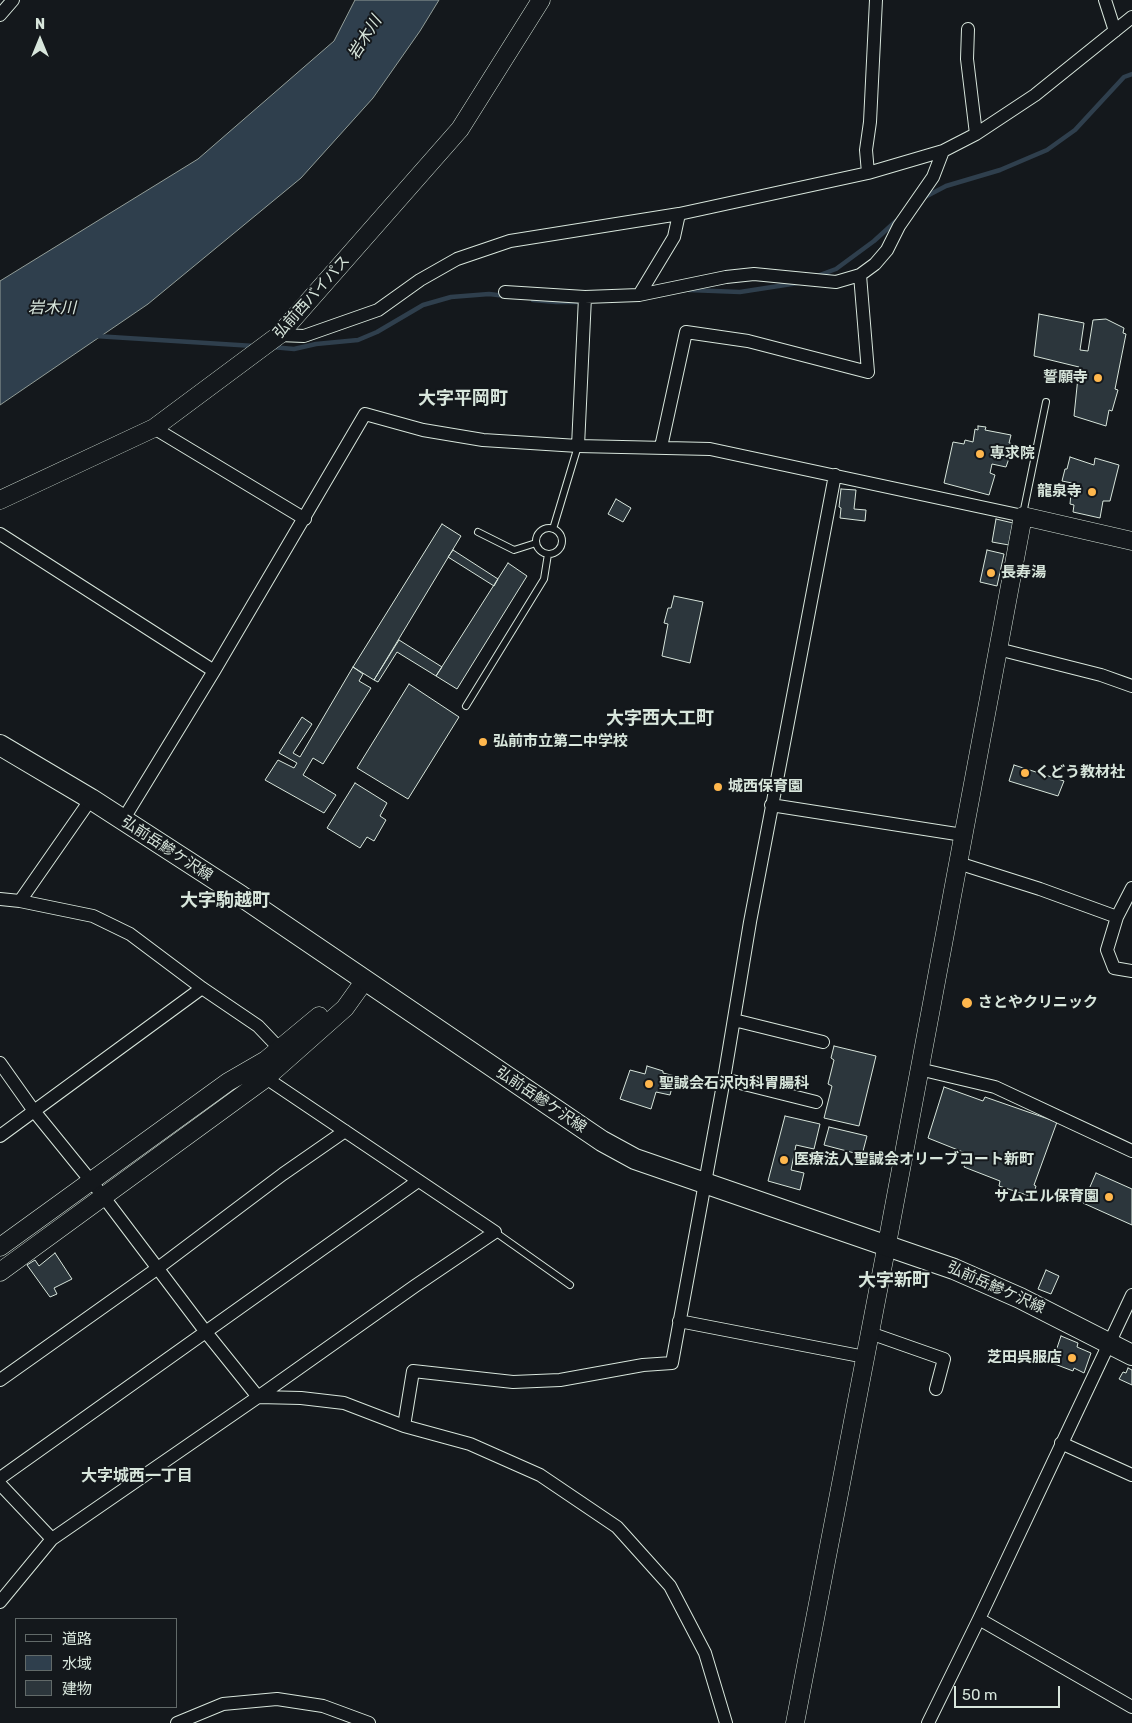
<!DOCTYPE html>
<meta charset="utf-8">
<style>
body{margin:0}
#map{position:relative;width:1132px;height:1723px;overflow:hidden;background:#14181c;font-family:Rubik,"Noto Sans JP",sans-serif}
canvas{display:block}
.legend{position:absolute;left:15px;top:1618px;width:162px;height:90px;box-sizing:border-box;background:#14181c;border:1px solid #626a69;margin:0;padding:6px 9px;list-style:none;font-size:15px;color:#d8e6dc}
.legend li{display:flex;align-items:center;gap:10px;height:25px}
.legend b{width:25px;border:1px solid #626a69}
.north{position:absolute;left:15px;top:15px;width:50px;height:50px;-webkit-text-stroke:4px #14181c;paint-order:stroke;rotate:0deg;font-size:14px;font-weight:700;line-height:20px;text-align:center;color:#d8e6dc}
.north::after{content:'';display:block;margin:auto;width:18px;height:22px;background:#d8e6dc;clip-path:polygon(50% 0,100% 100%,50% 72%,0 100%)}
.scale{position:absolute;left:954px;top:1686px;width:106px;height:22px;box-sizing:border-box;border:2px solid #d8e6dc;border-top:0;padding-left:6px;font-size:15px;line-height:18px;white-space:nowrap;color:#d8e6dc;-webkit-text-stroke:4px #14181c;paint-order:stroke}
</style>
<div id="map">
<canvas width="1132" height="1723"></canvas>
<ul class="legend">
<li><b style="height:6px;background:#14181c"></b>道路</li>
<li><b style="height:14px;background:#2f3f4d"></b>水域</li>
<li><b style="height:14px;background:#2c363c"></b>建物</li>
</ul>
<div class="north">N</div>
<div class="scale">50 m</div>
</div>
<script>
const g = document.querySelector('canvas').getContext('2d');
g.lineJoin = 'round';
function fillPath(path, color) { g.fillStyle = color; g.fill(path, 'evenodd'); }
const shape = rows => new Path2D(rows.map(r => 'M' + r).join(''));
function stroke(path, color, width, dash) { g.strokeStyle = color; g.lineWidth = width; g.lineCap = dash ? 'butt' : 'round'; g.setLineDash(dash || []); g.stroke(path); }
function drawText(font, color, halo, rows, align = 'center') {
  g.font = font + ' Rubik,"Noto Sans JP",sans-serif'; g.lineWidth = 4; g.setLineDash([]); g.textBaseline = 'middle'; g.strokeStyle = halo; g.fillStyle = color; for (const [text, x, y, turn = 0] of rows) {
    g.save(); g.translate(x, y); g.rotate((+turn || 0) * Math.PI / 180); g.textAlign = isNaN(turn) ? turn : align; if (halo) g.strokeText(text, 0, 0); g.fillText(text, 0, 0); g.restore();
  }
}
const water = shape([
 [355,0,439,0,420,31,373,98,301,178,148,304,0,405,0,281,198,159,334,41,355,0]
]);
fillPath(water, '#2f3f4d');
stroke(water, '#939e99', 1);
stroke(shape([
 [923,198,946,186,1000,170,1047,150,1075,130,1124,77,1132,74],
 [817,276,836,269,874,241,896,221],
 [689,290,740,292,798,283],
 [533,300,556,302,578,302],
 [95,336,254,346],
 [272,347,294,349,316,344,358,340,377,332,423,305,451,297,489,294,506,296]
]), '#2f3f4d', 4.5);
const building = shape([
 [1039,314,1084,323,1080,350,1088,351,1093,320,1106,319,1124,328,1123,333,1126,334,1115,389,1118,390,1112,411,1109,410,1106,426,1074,416,1079,367,1034,356,1039,314],
 [978,426,986,427,985,430,1011,435,1009,443,1014,444,1006,467,992,464,990,473,995,475,989,495,944,483,953,442,964,444,965,440,973,442,975,429,978,430,978,426],
 [1070,457,1094,465,1095,458,1119,465,1110,501,1103,501,1100,518,1073,512,1074,505,1070,504,1072,483,1062,481,1065,469,1067,469,1070,457],
 [841,489,856,490,854,509,866,510,865,521,840,518,841,508,839,507,841,489],
 [616,499,631,508,623,522,608,514,616,499],
 [996,519,1013,523,1009,545,992,542,996,519],
 [442,524,461,536,374,680,353,667,442,524],
 [453,550,498,579,494,586,448,557,453,550],
 [987,550,1004,554,997,586,980,582,987,550],
 [508,563,527,576,457,689,436,676,508,563],
 [674,596,703,602,690,663,662,656,668,624,664,623,668,608,671,608,674,596],
 [399,640,442,667,436,676,397,652,378,682,374,680,399,640],
 [353,667,363,674,359,681,371,688,323,764,313,758,303,775,336,795,324,813,265,780,278,760,294,768,297,763,279,753,302,717,312,724,293,753,300,757,353,667],
 [409,684,459,717,408,799,357,768,409,684],
 [1014,765,1064,781,1058,796,1009,781,1014,765],
 [355,783,387,803,380,816,386,820,374,841,367,837,360,848,327,828,355,783],
 [834,1046,876,1056,859,1126,824,1118,832,1086,828,1084,834,1060,831,1058,834,1046],
 [647,1066,663,1071,663,1073,675,1076,670,1095,656,1092,651,1109,620,1099,630,1070,645,1074,647,1066],
 [944,1087,983,1101,985,1097,1057,1122,1034,1185,1036,1186,1033,1197,999,1186,1000,1181,964,1167,968,1154,928,1138,944,1087],
 [785,1116,820,1124,814,1149,796,1145,791,1170,804,1173,800,1190,768,1181,785,1116],
 [829,1127,867,1136,862,1155,824,1145,829,1127],
 [1096,1173,1132,1189,1132,1225,1083,1203,1096,1173],
 [55,1253,72,1279,54,1288,57,1294,50,1297,27,1265,35,1260,39,1266,55,1253],
 [1046,1270,1059,1276,1051,1294,1038,1289,1046,1270],
 [1061,1336,1078,1343,1077,1347,1091,1353,1084,1373,1074,1368,1073,1371,1052,1363,1061,1336],
 [1128,1368,1132,1370,1132,1385,1119,1379,1123,1372,1126,1373,1128,1368]
]);
fillPath(building, '#2c363c');
stroke(building, '#d8e6dc', 1);
const lane = shape([
 [1023,514,1046,402],
 '536 541a13 13 0 1 1 26 0a13 13 0 1 1-26 0Z',
 [553,529,578,446],
 [478,532,514,550,536,543],
 [466,706,544,579,548,554],
 [495,1232,570,1285]
]);
const street = shape([
 [1105,0,1115,31],
 [0,15,13,0],
 [968,29,967,59,976,134],
 [868,173,866,150,870,122,876,0],
 [505,292,585,297,639,295,726,277,754,274,836,282,860,275,875,264,887,250,899,226,933,177,943,151],
 [639,295,674,237,679,214],
 [279,335,304,336,378,310,420,280,457,259,510,241,679,214,868,173,943,151,976,134,1035,95,1132,17],
 [154,428,305,519],
 [578,446,585,297],
 [661,447,686,332,748,341,868,372,860,275],
 [0,534,214,671],
 [998,649,1101,675,1132,686],
 [771,805,963,835],
 [123,820,214,671,365,414,423,430,483,440,578,446,710,449,1023,516],
 [958,863,1040,889,1117,917],
 [1132,888,1117,917,1107,950,1114,968,1132,971],
 [0,899,20,901,93,916,130,934,202,988,258,1026,279,1048],
 [20,901,91,799],
 [734,1020,823,1042],
 [0,1063,34,1111,103,1196,205,1331,258,1397,415,1286,495,1232,266,1078],
 [919,1069,995,1087,1132,1151],
 [724,1079,816,1102],
 [0,1136,202,988],
 [679,1321,865,1357],
 [870,1333,944,1359,936,1389],
 [0,1380,158,1268,283,1174,345,1131],
 [404,1426,413,1371,513,1382,560,1380,643,1365,672,1363,724,1079,750,922,835,475],
 [1061,1443,1132,1475],
 [0,1478,418,1181],
 [0,1484,52,1539],
 [0,1602,52,1539,258,1397,301,1398,344,1403,404,1426,470,1444,540,1475,617,1527,670,1586,705,1653,726,1723],
 [979,1619,1132,1707],
 [177,1723,223,1704,277,1699,323,1706,369,1723],
 [928,1723,979,1619,1132,1295]
]);
const secondary = shape([
 [0,500,154,428,279,335,460,129,541,0],
 [0,1247,228,1082,266,1060,319,1016],
 [0,1272,266,1078,345,1008,365,980],
 [795,1723,887,1244,1023,516,1132,541]
]);
const primary = shape([
 [0,745,91,799,241,896,602,1141,635,1159,954,1269,1020,1298,1132,1355]
]);
stroke(lane, '#d8e6dc', 8);
stroke(street, '#d8e6dc', 14);
stroke(secondary, '#d8e6dc', 19);
stroke(primary, '#d8e6dc', 22);
stroke(lane, '#14181c', 6);
stroke(street, '#14181c', 12);
stroke(secondary, '#14181c', 18);
stroke(primary, '#14181c', 20);
for (const [x, y, r, color] of [
 [1098,378,5,"#ffb74d"],
 [980,454,5,"#ffb74d"],
 [1092,492,5,"#ffb74d"],
 [991,573,5,"#ffb74d"],
 [483,742,5,"#ffb74d"],
 [1025,773,5,"#ffb74d"],
 [718,787,5,"#ffb74d"],
 [967,1003,6,"#ffb74d"],
 [649,1084,5,"#ffb74d"],
 [784,1160,5,"#ffb74d"],
 [1109,1197,5,"#ffb74d"],
 [1072,1358,5,"#ffb74d"]
]) { const dot = new Path2D(); dot.arc(x, y, r, 0, 2 * Math.PI); g.fillStyle = color; g.fill(dot); stroke(dot, '#14181c', 2); }
drawText('15px', '#d8e6dc', '#14181c', [
 ["弘前西バイパス",312,297,-48],
 ["弘前岳鰺ケ沢線",167,849,33],
 ["弘前岳鰺ケ沢線",541,1100,34],
 ["弘前岳鰺ケ沢線",996,1288,24]
]);
drawText('bold 15px', '#d8e6dc', '#14181c', [
 ["誓願寺",1088,378,"right"],
 ["専求院",990,454],
 ["龍泉寺",1082,492,"right"],
 ["長寿湯",1001,573],
 ["弘前市立第二中学校",493,742],
 ["くどう教材社",1035,773],
 ["城西保育園",728,787],
 ["さとやクリニック",978,1003],
 ["聖誠会石沢内科胃腸科",659,1084],
 ["医療法人聖誠会オリーブコート新町",794,1160],
 ["サムエル保育園",1099,1197,"right"],
 ["芝田呉服店",1062,1358,"right"]
], 'left');
drawText('italic 16px', '#d8e6dc', '#14181c', [
 ["岩木川",365,38,-58],
 ["岩木川",52,308]
]);
drawText('bold 16px', '#d8e6dc', '#14181c', [
 ["大字城西一丁目",137,1476]
]);
drawText('bold 18px', '#d8e6dc', '#14181c', [
 ["大字平岡町",463,399],
 ["大字西大工町",660,719],
 ["大字駒越町",225,901],
 ["大字新町",894,1281]
]);
</script>
